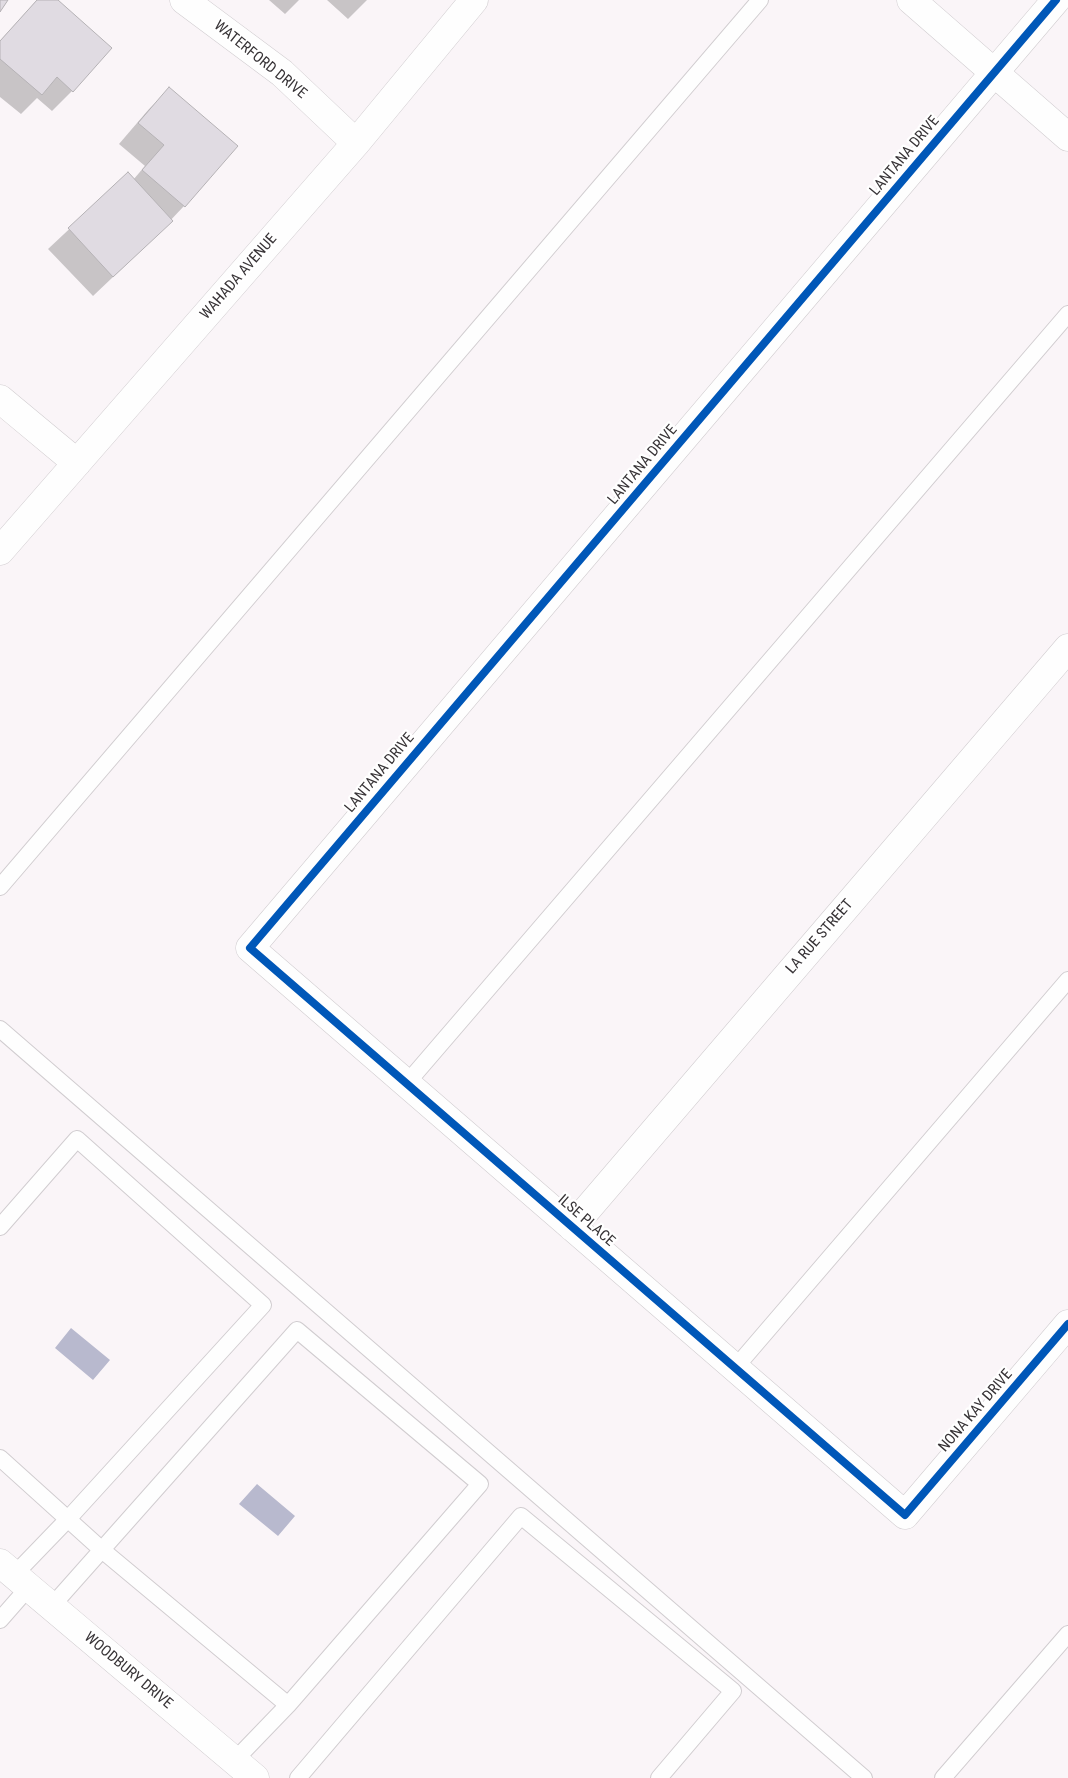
<!DOCTYPE html>
<style>
body{margin:0}
canvas{display:block;background:#faf5f8}
</style>
<canvas width="1068" height="1778"></canvas>
<script>
const g = document.querySelector('canvas').getContext('2d');
g.lineJoin = 'round';
function fillPath(path, color) { g.fillStyle = color; g.fill(path, 'evenodd'); }
const shape = rows => new Path2D(rows.map(r => 'M' + r).join(''));
function stroke(path, color, width, dash) { g.strokeStyle = color; g.lineWidth = width; g.lineCap = dash ? 'butt' : 'round'; g.setLineDash(dash || []); g.stroke(path); }
function drawText(font, color, halo, rows, align = 'center') {
  g.font = font + ' "Roboto Condensed",sans-serif'; g.lineWidth = 4.5; g.setLineDash([]); g.textBaseline = 'middle'; g.strokeStyle = halo; g.fillStyle = color; for (const [text, x, y, turn = 0] of rows) {
    g.save(); g.translate(x, y); g.rotate((+turn || 0) * Math.PI / 180); g.textAlign = isNaN(turn) ? turn : align; if (halo) g.strokeText(text, 0, 0); g.fillText(text, 0, 0); g.restore();
  }
}
fillPath(shape([
 [71,1328,110,1360,93,1380,55,1348],
 [257,1484,295,1516,278,1536,239,1504]
]), '#b8b9ce');
fillPath(shape([
 [37,0,56,0,72,91,52,111,37,98,21,114,0,97,0,41],
 [269,0,299,0,285,14],
 [327,0,367,0,348,19],
 [170,89,184,206,151,241,93,296,48,249,128,174,133,180,145,166,119,144,149,109]
]), '#0003');
const building = shape([
 [0,0,8,0,0,12,0,0],
 [37,0,58,0,112,48,73,92,57,77,42,95,0,59,0,41,37,0],
 [169,87,238,146,185,207,142,170,164,145,138,123,169,87],
 [128,172,173,221,113,277,68,228,128,172]
]);
fillPath(building, '#e0dbe2');
stroke(building, '#b5b2b5', 1);
const service = shape([
 [0,887,760,0],
 [0,1029,864,1778],
 [407,1083,1068,314],
 [0,1227,77,1139,263,1305,68,1519,14,1575],
 [735,1368,1068,980],
 [0,1458,102,1550,288,1705],
 [51,1607,297,1330,480,1484,288,1705,235,1760],
 [0,1620,28,1588],
 [298,1778,521,1516,733,1691,659,1778],
 [943,1778,1068,1634]
]);
const minor = shape([
 [184,0,282,73,356,143],
 [911,0,1068,137],
 [1056,0,250,948,905,1515,1068,1324],
 [0,399,77,463],
 [0,551,356,143,474,0],
 [572,1227,1068,648],
 [0,1563,255,1778]
]);
stroke(service, '#d1cdd0', 18);
stroke(minor, '#d1cdd0', 29);
stroke(service, '#fefefe', 16);
stroke(minor, '#fefefe', 28);
stroke(shape([
 [1056,0,250,948,905,1515,1068,1324]
]), '#0057b8', 8);
drawText('15px', '#383437', '#fff', [
 ["WATERFORD DRIVE",260,60,39],
 ["LANTANA DRIVE",905,156,-50],
 ["WAHADA AVENUE",239,277,-49],
 ["LANTANA DRIVE",643,465,-50],
 ["LANTANA DRIVE",380,773,-50],
 ["LA RUE STREET",820,937,-49],
 ["ILSE PLACE",586,1221,41],
 ["NONA KAY DRIVE",976,1411,-49],
 ["WOODBURY DRIVE",128,1671,40]
]);
</script>
